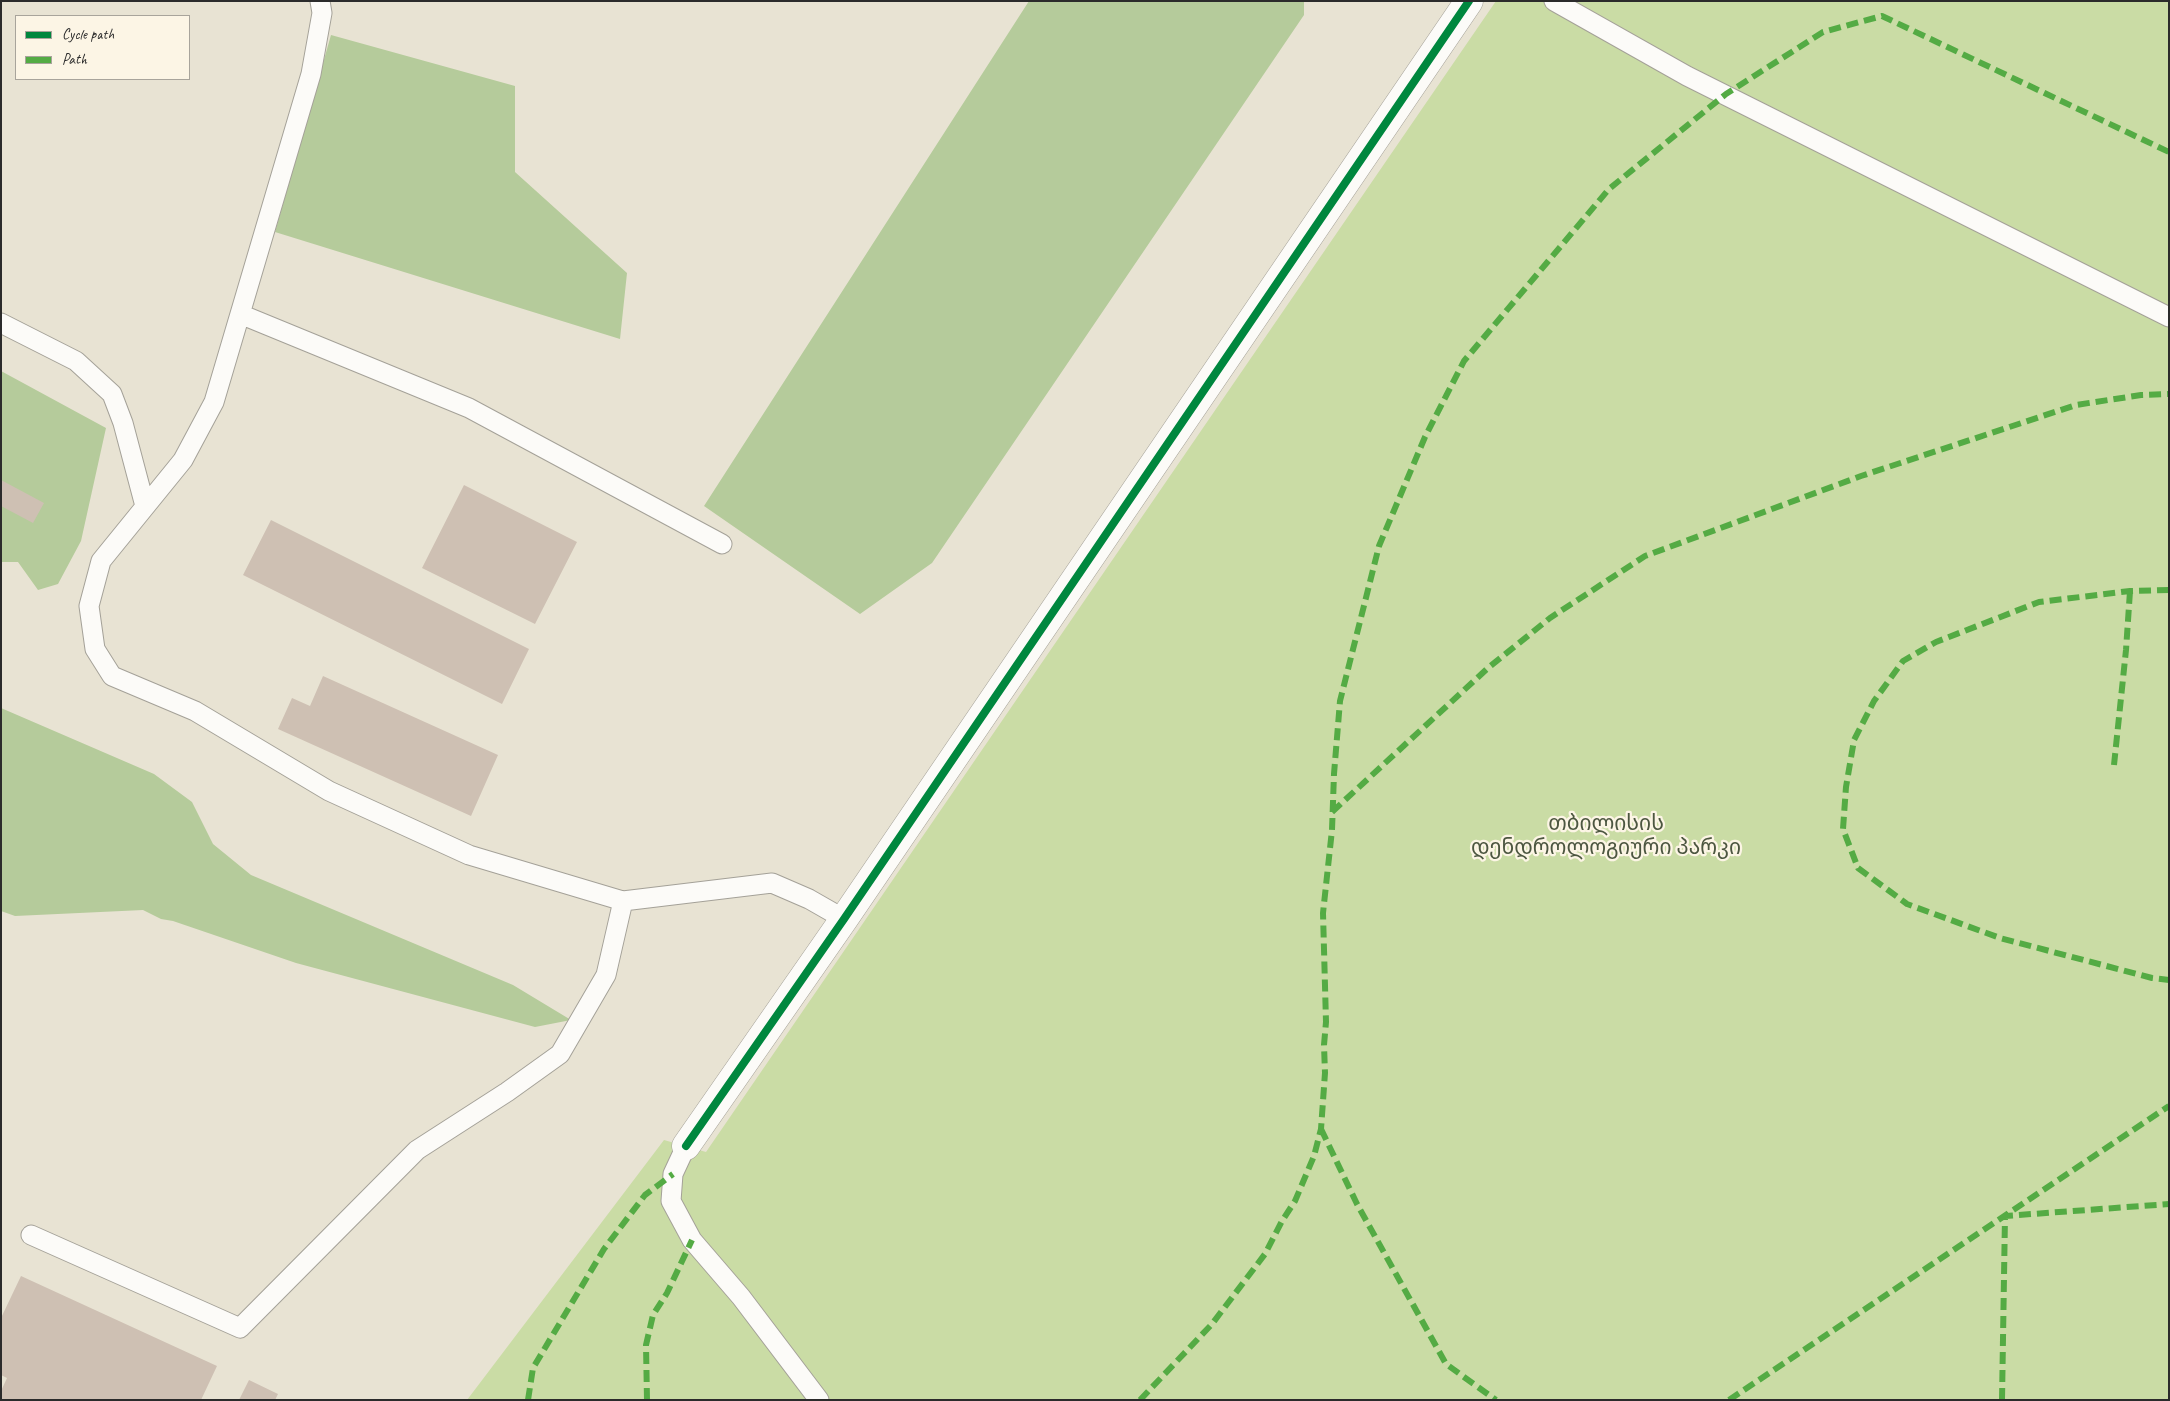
<!DOCTYPE html>
<meta charset="utf-8">
<style>
body{margin:0}
#map{position:relative;width:2170px;height:1401px;overflow:hidden;background:#e8e3d3;font-family:Caveat,sans-serif}
canvas{display:block}
.frame{position:absolute;inset:0;border:2px solid #2b2b2b;pointer-events:none}
.legend{position:absolute;left:15px;top:15px;width:175px;height:65px;box-sizing:border-box;background:#fcf5e5;border:1px solid #a8a49b;margin:0;padding:6px 9px;list-style:none;font-size:15px;color:#2b2b2b}
.legend li{display:flex;align-items:center;gap:10px;height:25px}
.legend b{width:25px;border:1px solid #a8a49b}
</style>
<div id="map">
<canvas width="2170" height="1401"></canvas>
<div class="frame"></div>
<ul class="legend">
<li><b style="height:6px;background:#00873e"></b>Cycle path</li>
<li><b style="height:6px;background:#54ab44"></b>Path</li>
</ul>
</div>
<script>
const g = document.querySelector('canvas').getContext('2d');
g.lineJoin = 'round';
function fillPath(path, color) { g.fillStyle = color; g.fill(path, 'evenodd'); }
const shape = rows => new Path2D(rows.map(r => 'M' + r).join(''));
function stroke(path, color, width, dash) { g.strokeStyle = color; g.lineWidth = width; g.lineCap = dash ? 'butt' : 'round'; g.setLineDash(dash || []); g.stroke(path); }
function drawText(font, color, halo, rows, align = 'center') {
  g.font = font + ' Caveat,"Noto Sans Georgian",sans-serif'; g.lineWidth = 4.5; g.setLineDash([]); g.textBaseline = 'middle'; g.strokeStyle = halo; g.fillStyle = color; for (const [text, x, y, turn = 0] of rows) {
    g.save(); g.translate(x, y); g.rotate((+turn || 0) * Math.PI / 180); g.textAlign = isNaN(turn) ? turn : align; if (halo) g.strokeText(text, 0, 0); g.fillText(text, 0, 0); g.restore();
  }
}
fillPath(shape([
 [1496,1,2169,1,2169,1400,467,1400,664,1140,706,1152]
]), '#cadca5');
fillPath(shape([
 [1029,1,1304,1,1304,15,932,563,860,614,704,506],
 [331,35,515,86,515,172,627,273,620,339,275,232],
 [1,371,106,428,81,541,58,584,38,590,18,562,1,562],
 [1,708,154,774,192,802,213,844,251,875,513,985,571,1020,535,1027,296,963,173,921,161,919,143,910,15,916,1,911]
]), '#b5cb9b');
fillPath(shape([
 [1,480,44,503,33,523,1,506],
 [464,485,577,542,535,624,422,568],
 [271,520,529,649,502,704,243,575],
 [323,676,498,755,471,816,278,729,292,698,310,706],
 [21,1276,217,1366,201,1400,1,1400,1,1391,7,1378,1,1375,1,1318],
 [249,1380,278,1394,275,1400,239,1400]
]), '#cec0b3');
const lane = shape([
 [320,1,322,13,311,74,214,402,183,460,101,561,89,606,95,649,112,676,195,711,329,791,469,855,623,901,772,883,809,899,844,919],
 [1554,1,1687,76,2169,317],
 [240,314,469,408,722,544],
 [1,323,76,361,112,394,123,423,145,506],
 [686,1146,673,1174,671,1201,692,1240,741,1297,819,1400],
 [31,1235,240,1328,417,1150,507,1092,560,1054,606,975,623,901]
]);
const street = shape([
 [686,1146,844,919,1469,1]
]);
stroke(lane, '#a4a198', 21);
stroke(street, '#a4a198', 29);
stroke(lane, '#fcfbf8', 19);
stroke(street, '#fcfbf8', 28);
stroke(shape([
 [2169,590,2130,591,2039,602,1936,642,1903,661,1874,701,1854,740,1846,787,1843,829,1858,868,1907,904,2000,938,2152,978,2169,980],
 [2114,765,2126,650,2130,591],
 [1332,812,1488,668,1550,618,1645,556,1861,476,2076,405,2141,395,2169,394],
 [1321,1129,1357,1204,1446,1364,1496,1400],
 [528,1400,533,1368,604,1249,645,1195,673,1174],
 [647,1400,646,1345,653,1315,667,1293,692,1240],
 [1140,1400,1212,1324,1265,1254,1282,1221,1295,1201,1314,1156,1321,1129,1325,1073,1324,1045,1326,1022,1323,913,1332,830,1334,774,1340,701,1379,546,1425,437,1464,361,1609,189,1726,94,1823,32,1882,16,2169,152],
 [1729,1400,2169,1106],
 [2002,1400,2005,1216,2169,1204]
]), '#54ab44', 6, [12, 6]);
stroke(shape([
 [686,1146,844,919,1469,1]
]), '#00873e', 8);
drawText('21px', '#4c5640', '#fcf5e5', [
 ["თბილისის",1606,824],
 ["დენდროლოგიური პარკი",1606,848]
]);
</script>
